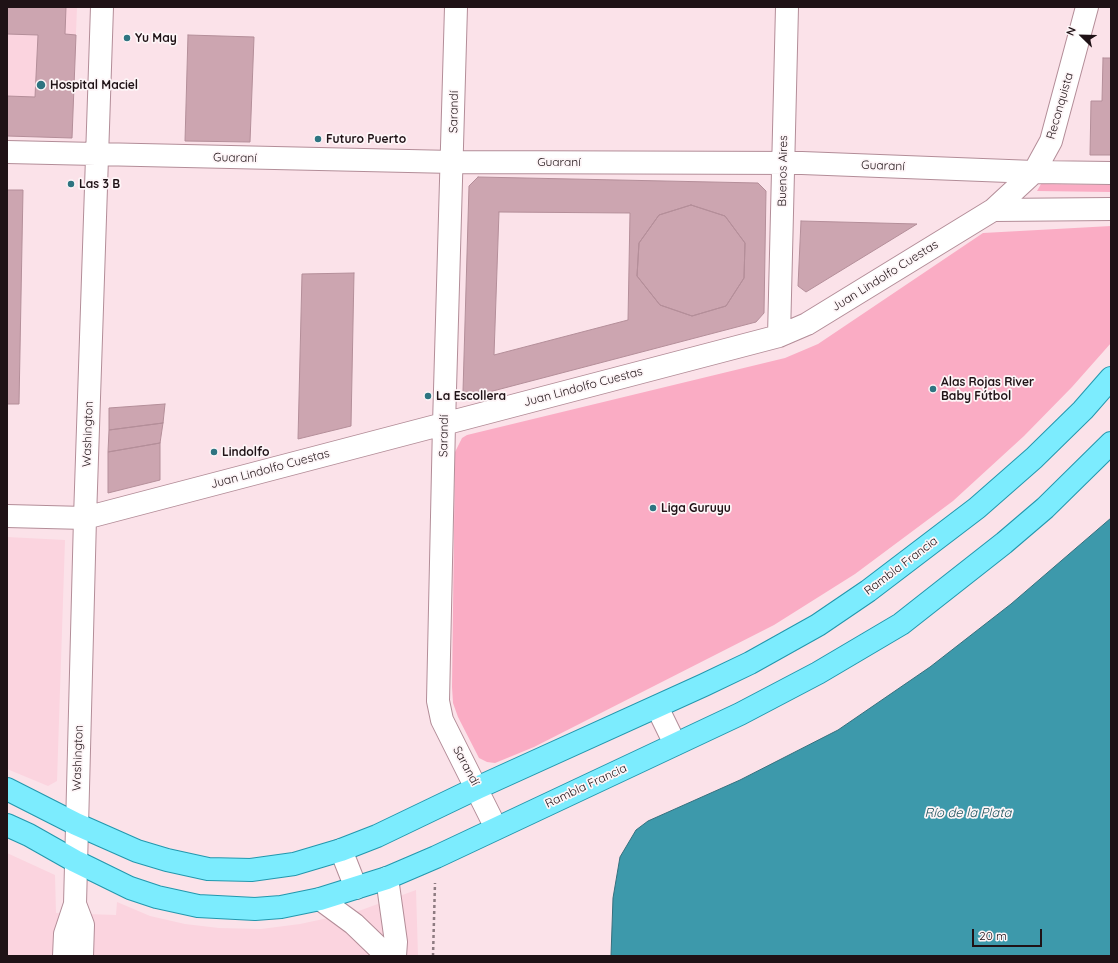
<!DOCTYPE html>
<meta charset="utf-8">
<style>
body{margin:0}
#map{position:relative;width:1118px;height:963px;overflow:hidden;background:#fbe2e9;font-family:Quicksand,sans-serif}
canvas{display:block}
.frame{position:absolute;inset:0;border:8px solid #1f1216;pointer-events:none}
.north{position:absolute;left:1062px;top:16px;width:40px;height:40px;-webkit-text-stroke:3px #fdf5f7;paint-order:stroke;rotate:293deg;font-size:11px;font-weight:700;line-height:16px;text-align:center;color:#1f1216}
.north::after{content:'';display:block;margin:auto;width:14px;height:18px;background:#1f1216;clip-path:polygon(50% 0,100% 100%,50% 72%,0 100%)}
.scale{position:absolute;left:972px;top:929px;width:70px;height:18px;box-sizing:border-box;border:2px solid #1f1216;border-top:0;padding-left:5px;font-size:12px;line-height:14px;white-space:nowrap;color:#1f1216;-webkit-text-stroke:3px #fdf5f7;paint-order:stroke}
</style>
<div id="map">
<canvas width="1118" height="963"></canvas>
<div class="frame"></div>
<div class="north">N</div>
<div class="scale">20 m</div>
</div>
<script>
const g = document.querySelector('canvas').getContext('2d');
g.lineJoin = 'round';
function fillPath(path, color) { g.fillStyle = color; g.fill(path, 'evenodd'); }
const shape = rows => new Path2D(rows.map(r => 'M' + r).join(''));
function stroke(path, color, width, dash) { g.strokeStyle = color; g.lineWidth = width; g.lineCap = dash ? 'butt' : 'round'; g.setLineDash(dash || []); g.stroke(path); }
function drawText(font, color, halo, rows, align = 'center') {
  g.font = font + ' Quicksand,sans-serif'; g.lineWidth = 3.5; g.setLineDash([]); g.textBaseline = 'middle'; g.strokeStyle = halo; g.fillStyle = color; for (const [text, x, y, turn = 0] of rows) {
    g.save(); g.translate(x, y); g.rotate((+turn || 0) * Math.PI / 180); g.textAlign = isNaN(turn) ? turn : align; if (halo) g.strokeText(text, 0, 0); g.fillText(text, 0, 0); g.restore();
  }
}
fillPath(shape([
 [7,7,77,7,72,138,7,136],
 [7,537,65,540,57,781,48,786,7,769],
 [7,853,55,875,56,913,116,915,117,902,150,916,185,924,219,928,261,929,300,924,356,912,416,890,418,956,7,956]
]), '#fbd4df');
fillPath(shape([
 [1041,184,1111,185,1111,192,1037,191],
 [1111,226,1111,343,1072,387,1024,436,953,501,855,574,774,625,534,747,495,763,487,762,479,758,458,717,453,703,452,687,455,452,462,438,467,435,785,358,818,344,983,233]
]), '#faacc4');
const water = shape([
 [1111,518,1111,956,611,956,613,898,620,857,636,830,648,821,740,780,838,730,930,667,1011,604,1111,518]
]);
fillPath(water, '#3d99ab');
stroke(water, '#34707e', 1);
const building = shape([
 [7,7,66,7,65,34,76,35,72,138,7,136,7,96,35,97,38,35,7,34,7,7],
 [188,35,254,37,250,142,185,141,188,35],
 [1103,58,1111,58,1111,155,1090,155,1091,101,1102,101,1103,58],
 [478,177,758,183,766,191,764,313,756,322,470,397,463,391,469,186,478,177],
 [691,205,725,216,745,243,744,278,726,306,692,316,660,305,637,276,639,243,659,215,691,205],
 [499,212,630,213,628,320,494,355,499,212],
 [7,190,23,190,19,404,7,404,7,190],
 [691,205,725,216,745,243,744,278,726,306,692,316,660,305,637,276,639,243,659,215,691,205],
 [801,221,917,224,806,292,798,286,801,221],
 [354,273,351,426,298,439,302,274,354,273],
 [165,404,163,423,109,430,109,408,165,404],
 [163,423,160,443,108,452,109,430,163,423],
 [160,443,160,480,108,493,108,452,160,443]
]);
fillPath(building, '#cca5b0');
stroke(building, '#b48e99', 1);
const minor = shape([
 [456,7,444,424,438,701,442,720,496,828],
 [7,152,453,162,802,163,1034,172,1111,173],
 [993,210,1034,172,1051,141,1087,7],
 [779,336,787,7],
 [7,516,85,518,779,336,807,324,993,210,1111,209],
 [657,707,675,744],
 [341,850,356,888],
 [387,878,396,942,395,956],
 [320,899,354,924,381,950,385,956],
 [75,904,83,925,82,956],
 [64,956,65,934,75,904,85,518,102,7]
]);
const major = shape([
 [7,789,76,824,137,851,167,860,208,869,251,870,294,864,341,850,377,836,477,788,704,685,750,663,818,625,868,591,977,508,1034,458,1083,410,1111,378],
 [7,825,29,835,75,861,130,888,157,897,198,906,255,909,281,907,320,899,387,878,436,857,740,714,818,673,901,624,1004,543,1045,508,1111,443]
]);
stroke(minor, '#b38d98', 24);
stroke(major, '#2397ad', 24);
stroke(shape([
 [433,956,435,883]
]), '#8e7b81', 2.5, [3, 3]);
stroke(minor, '#fff', 22);
stroke(major, '#7cecfe', 22);
for (const [x, y, r, color] of [
 [127,38,4,"#2e7481"],
 [41,85,5,"#2e7481"],
 [318,139,4,"#2e7481"],
 [71,184,4,"#2e7481"],
 [933,389,4,"#2e7481"],
 [428,396,4,"#2e7481"],
 [214,452,4,"#2e7481"],
 [653,508,4,"#2e7481"]
]) { const dot = new Path2D(); dot.arc(x, y, r, 0, 2 * Math.PI); g.fillStyle = color; g.fill(dot); stroke(dot, '#fdf5f7', 1.5); }
drawText('bold 12px', '#1f1216', '#fdf5f7', [
 ["Yu May",135,38],
 ["Hospital Maciel",50,85],
 ["Futuro Puerto",326,139],
 ["Las 3 B",79,184],
 ["Alas Rojas River",941,382],
 ["Baby Fútbol",941,396],
 ["La Escollera",436,396],
 ["Lindolfo",222,452],
 ["Liga Guruyu",661,508]
], 'left');
drawText('12px', '#1f1216', '#fdf5f7', [
 ["Reconquista",1060,106,-74],
 ["Sarandí",454,112,-89],
 ["Guaraní",235,158,1],
 ["Guaraní",559,162],
 ["Guaraní",883,166,2],
 ["Buenos Aires",783,171,-89],
 ["Juan Lindolfo Cuestas",885,276,-32],
 ["Juan Lindolfo Cuestas",583,387,-15],
 ["Washington",88,434,-88],
 ["Sarandí",444,436,-89],
 ["Juan Lindolfo Cuestas",270,469,-15],
 ["Rambla Francia",901,566,-37],
 ["Washington",78,758,-88],
 ["Sarandí",466,766,62],
 ["Rambla Francia",586,786,-25]
]);
drawText('italic 13px', '#1b505a', '#fdf5f7', [
 ["Río de la Plata",968,813]
]);
</script>
